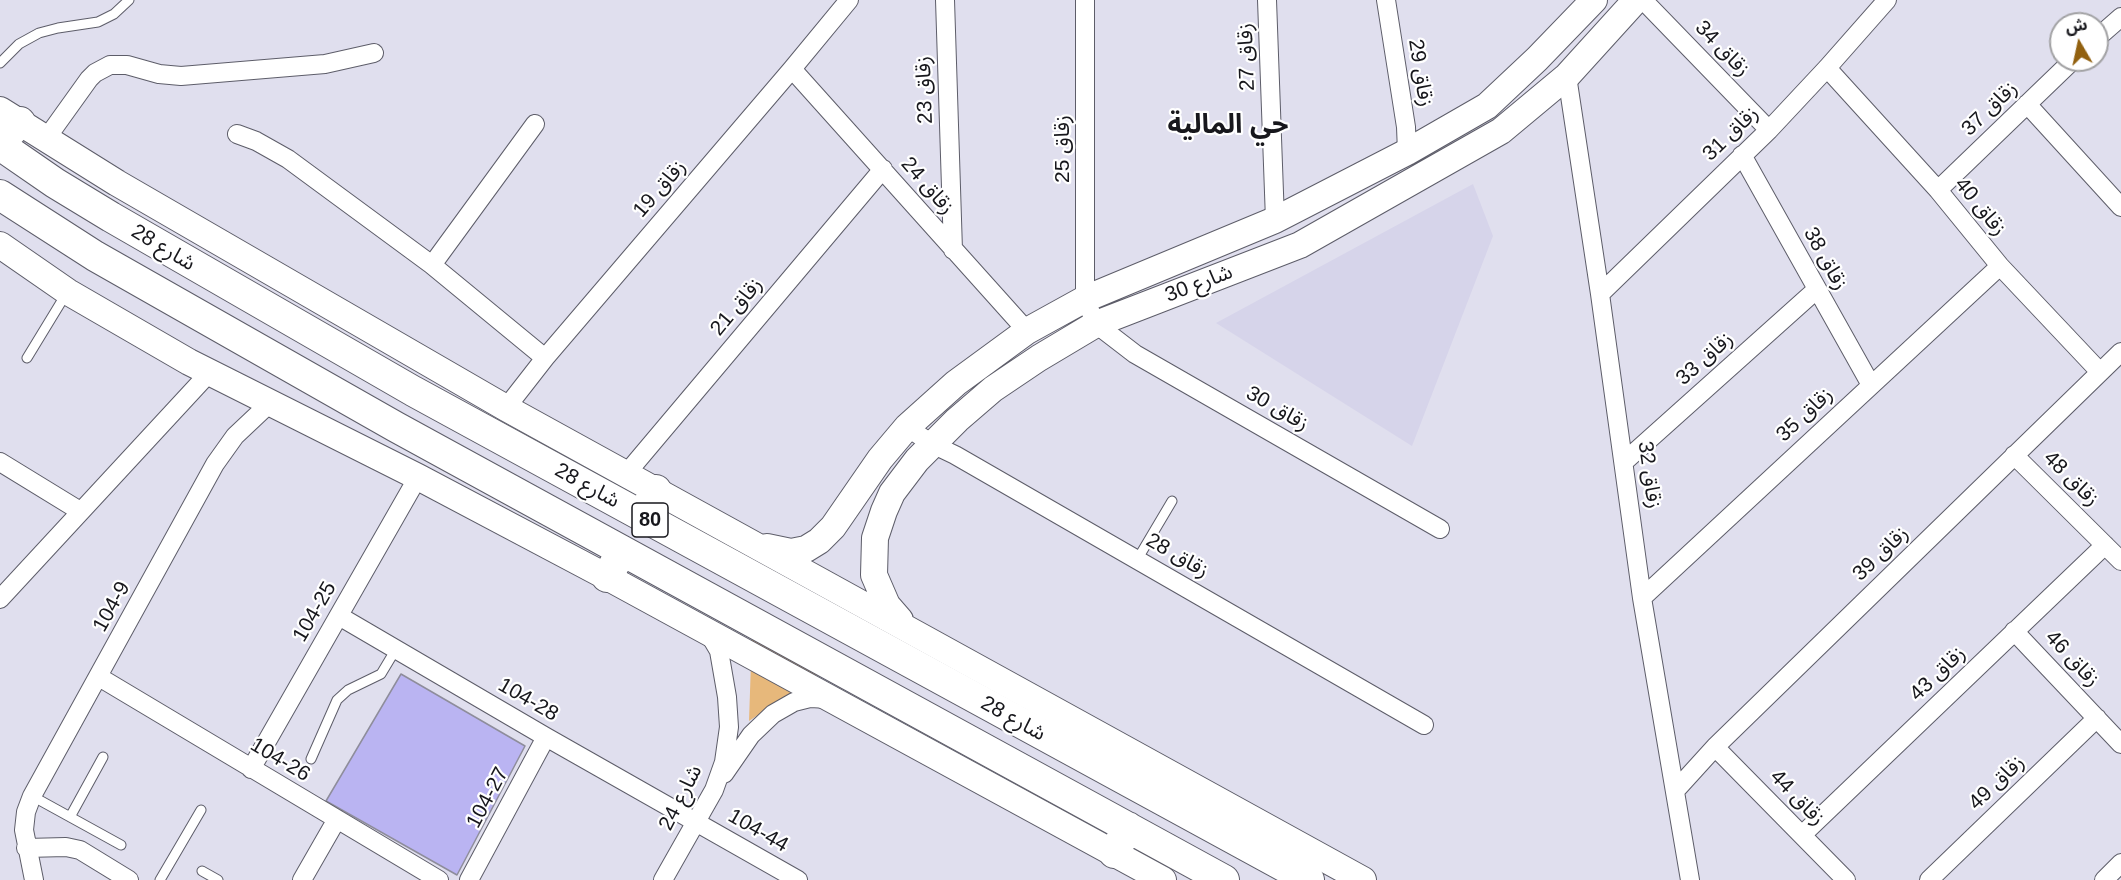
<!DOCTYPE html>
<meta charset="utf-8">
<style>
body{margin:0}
#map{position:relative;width:2121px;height:880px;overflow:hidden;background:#e0dfee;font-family:Helvetica,"Noto Sans Arabic",sans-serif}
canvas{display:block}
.north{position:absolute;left:2049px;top:12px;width:60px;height:60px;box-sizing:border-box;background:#fff;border:2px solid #a2a2a4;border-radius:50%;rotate:351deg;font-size:16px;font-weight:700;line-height:24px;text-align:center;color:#17171c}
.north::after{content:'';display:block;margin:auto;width:21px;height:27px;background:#926110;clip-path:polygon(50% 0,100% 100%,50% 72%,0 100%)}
</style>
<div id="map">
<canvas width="2121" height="880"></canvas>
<div class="north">ش</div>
</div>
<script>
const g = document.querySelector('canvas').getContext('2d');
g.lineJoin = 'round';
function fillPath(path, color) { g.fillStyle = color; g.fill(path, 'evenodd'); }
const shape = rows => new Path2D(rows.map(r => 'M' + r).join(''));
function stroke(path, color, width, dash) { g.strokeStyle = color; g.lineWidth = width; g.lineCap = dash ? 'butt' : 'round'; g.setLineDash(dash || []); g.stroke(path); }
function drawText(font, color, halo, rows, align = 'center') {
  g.font = font + ' Helvetica,"Noto Sans Arabic",sans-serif'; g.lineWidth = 4.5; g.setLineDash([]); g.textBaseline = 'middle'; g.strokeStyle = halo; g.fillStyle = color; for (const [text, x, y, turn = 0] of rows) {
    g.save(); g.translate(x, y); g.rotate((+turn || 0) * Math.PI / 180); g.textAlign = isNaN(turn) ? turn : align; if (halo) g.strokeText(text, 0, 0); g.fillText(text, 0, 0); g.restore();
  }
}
fillPath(shape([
 [1473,184,1493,236,1412,446,1216,323]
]), '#d6d4ea');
fillPath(shape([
 [752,633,823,671,749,721]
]), '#e7b87b');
const building = shape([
 [401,674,525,746,457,875,326,801,401,674]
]);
fillPath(building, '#bab4f2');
stroke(building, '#8e8d9b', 1.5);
const service = shape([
 [0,63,19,44,39,33,58,28,98,22,114,14,129,0],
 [27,358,66,294],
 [1137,560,1172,501],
 [311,759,337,700,348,690,381,674,396,649],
 [32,796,121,845],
 [70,817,103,757],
 [202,871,218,880],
 [160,880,201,810]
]);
const minor = shape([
 [945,0,953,250],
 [1085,0,1085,299,1096,324,1135,354,1440,529],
 [1267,0,1275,220],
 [1386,0,1406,127,1407,152],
 [1643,0,1769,130],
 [2097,38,2121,17],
 [1827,68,1938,190,2000,266,2100,372],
 [792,69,1027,331],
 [1567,76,1600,294,1642,598,1690,880],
 [2027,104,2121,207],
 [237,134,256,141,288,159,432,265,545,358],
 [46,139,89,79,95,73,110,65,127,65,159,74,181,76,325,64,374,53],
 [1742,155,1871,385],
 [1938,190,2073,60],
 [432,265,535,124],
 [1600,294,1769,130,1827,68,1887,0],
 [506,408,545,358,792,69,849,0],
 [907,427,932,444,955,455,1424,725],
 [2014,455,2121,561],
 [1625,461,1816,290],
 [0,462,80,511],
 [626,474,883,169],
 [1642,598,2000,266],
 [0,599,210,372],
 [339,616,546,737,798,880],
 [2014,631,2121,744],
 [99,677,439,880],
 [1715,747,1846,880],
 [251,769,418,477],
 [724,774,751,735,773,714,794,702,810,698,829,699],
 [1675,791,1715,747,2121,352],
 [1802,835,2105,545],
 [26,848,66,847,80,850,129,880],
 [34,880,24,830,26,812,32,796,215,464,235,436,270,403],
 [302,880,337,819],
 [469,880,546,737],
 [663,880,714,790,724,762,729,727,727,697,719,651,709,634],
 [1929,880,2097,718],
 [2104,880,2121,863]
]);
const secondary = shape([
 [0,110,117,183,506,408,1363,880],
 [0,245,68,292,189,362,418,477,607,577,1163,880],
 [767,547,791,552,806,549,819,541,833,527,880,459,907,427,956,383,1027,331,1085,299,1275,220,1407,152,1487,106,1537,59,1594,0],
 [900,620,887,605,874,575,875,538,884,511,892,493,917,460,957,420,993,389,1039,358,1096,324,1300,245,1501,131,1567,76,1636,0]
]);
const trunk = shape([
 [0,143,20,122],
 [0,145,55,183,111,217,413,391,1309,880],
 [0,195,95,256,396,427,1224,880],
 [642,516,656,490],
 [607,577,622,551],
 [1114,853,1128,827]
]);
stroke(service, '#5d5d69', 11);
stroke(minor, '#5d5d69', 20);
stroke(secondary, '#5d5d69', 28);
stroke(trunk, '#5d5d69', 32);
stroke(service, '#fff', 9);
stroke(minor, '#fff', 18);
stroke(secondary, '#fff', 26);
stroke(trunk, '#fff', 30);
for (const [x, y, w] of [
 [650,520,36]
]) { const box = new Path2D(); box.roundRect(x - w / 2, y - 17, w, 34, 4.5); g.fillStyle = '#fff'; g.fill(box); stroke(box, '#17171c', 1.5); }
drawText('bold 20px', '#17171c', null, [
 ["80",650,520]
]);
drawText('21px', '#17171c', '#fff', [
 ["زقاق 34",1722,49,46],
 ["زقاق 27",1247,57,-92],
 ["زقاق 29",1420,73,81],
 ["زقاق 23",925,90,-92],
 ["زقاق 37",1990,109,-44],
 ["زقاق 31",1731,134,-44],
 ["زقاق 25",1063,149,-90],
 ["زقاق 24",927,186,49],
 ["زقاق 19",660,189,-49],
 ["زقاق 40",1980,207,51],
 ["شارع 28",163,248,31],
 ["زقاق 38",1825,259,61],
 ["شارع 30",1199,284,-21],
 ["زقاق 21",737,307,-50],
 ["زقاق 33",1705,359,-42],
 ["زقاق 30",1277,409,30],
 ["زقاق 35",1805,415,-43],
 ["زقاق 32",1649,475,82],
 ["زقاق 48",2071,479,45],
 ["شارع 28",587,486,29],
 ["زقاق 39",1881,554,-44],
 ["زقاق 28",1177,556,30],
 ["104-9",112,607,-61],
 ["104-25",315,612,-60],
 ["زقاق 46",2072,659,47],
 ["زقاق 43",1938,674,-44],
 ["104-28",528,700,30],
 ["شارع 28",1013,719,29],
 ["104-26",280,760,31],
 ["زقاق 49",1997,783,-44],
 ["104-27",488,798,-62],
 ["شارع 24",681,798,-63],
 ["زقاق 44",1797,798,46],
 ["104-44",758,831,30]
]);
drawText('bold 27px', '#17171c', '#fff', [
 ["حي المالية",1228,126]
]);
</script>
